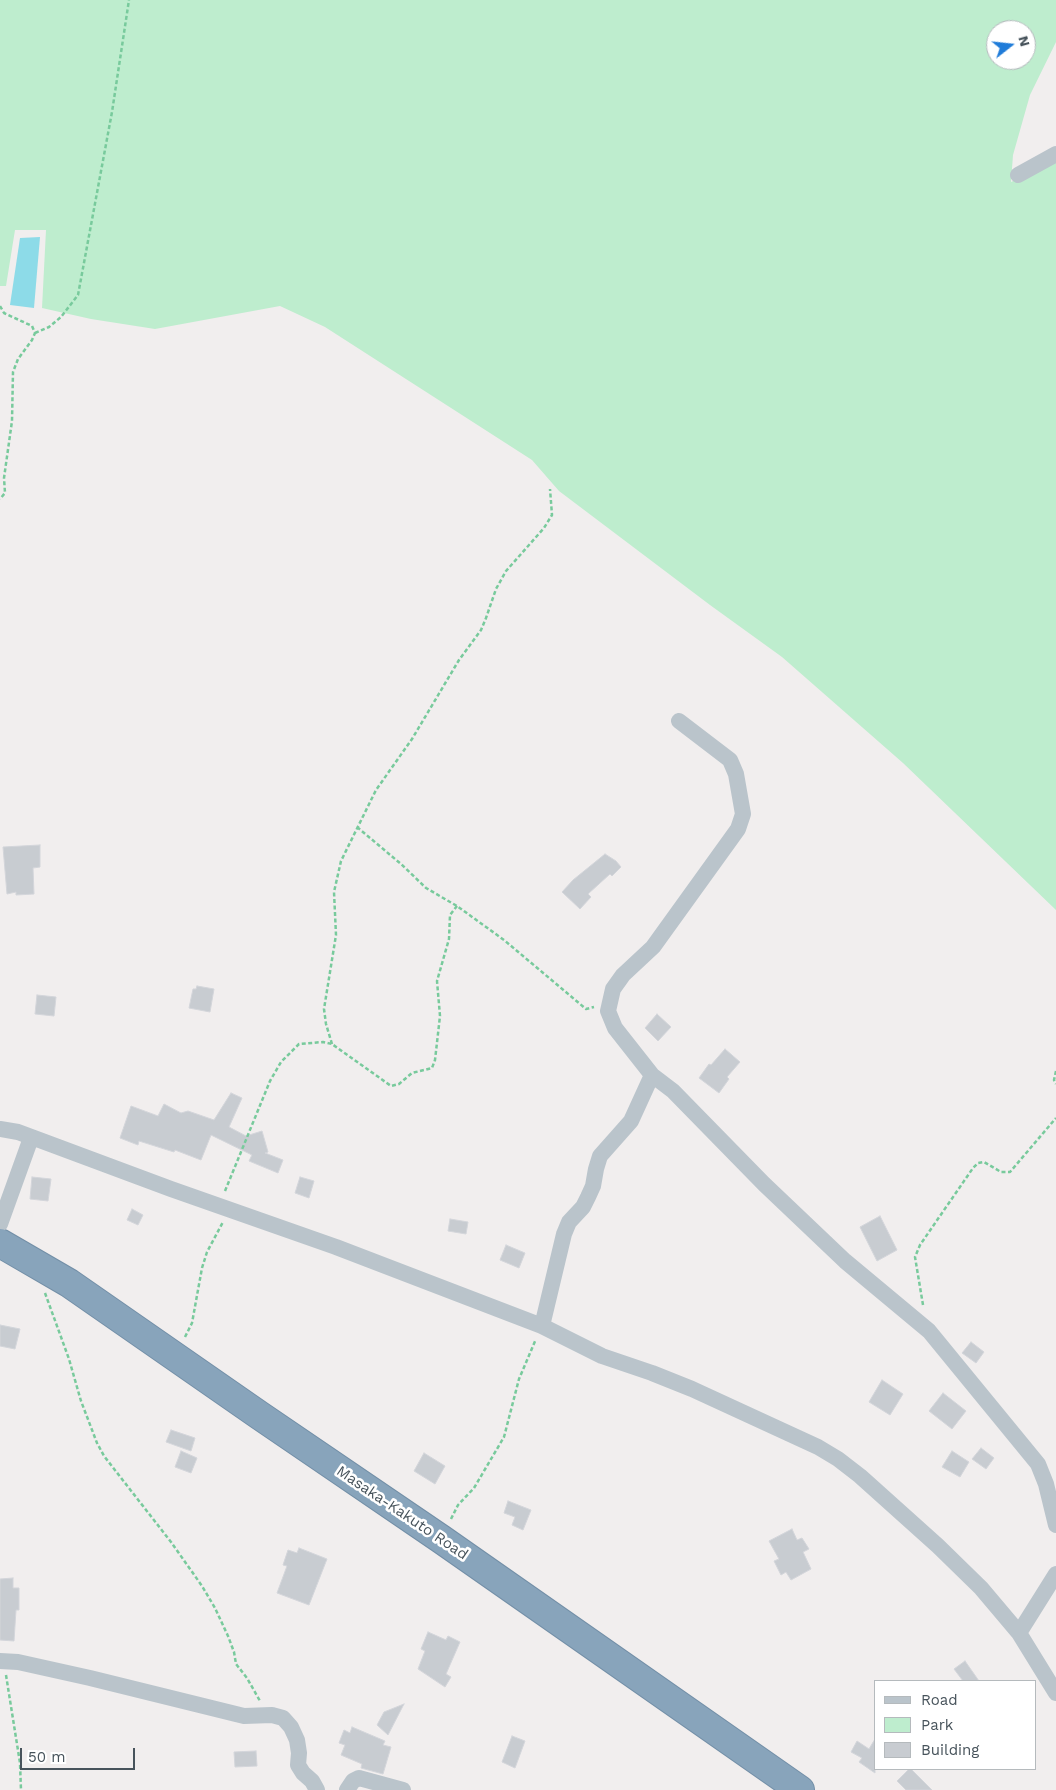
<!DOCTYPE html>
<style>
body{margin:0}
#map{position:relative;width:1056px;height:1790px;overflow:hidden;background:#f1eeee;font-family:"Work Sans",sans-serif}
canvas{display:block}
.legend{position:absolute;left:874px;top:1680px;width:162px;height:90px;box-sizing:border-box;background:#fff;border:1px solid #b5babd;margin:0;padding:6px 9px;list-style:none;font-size:15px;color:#47535b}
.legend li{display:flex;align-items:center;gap:10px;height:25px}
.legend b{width:25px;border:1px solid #b5babd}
.north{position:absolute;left:986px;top:20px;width:50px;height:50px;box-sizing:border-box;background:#fff;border:1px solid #b5babd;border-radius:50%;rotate:74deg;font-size:14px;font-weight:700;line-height:20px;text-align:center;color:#47535b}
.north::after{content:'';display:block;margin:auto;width:18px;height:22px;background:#207cd9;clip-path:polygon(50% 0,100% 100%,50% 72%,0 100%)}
.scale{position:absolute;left:20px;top:1748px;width:115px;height:22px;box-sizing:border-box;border:2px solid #47535b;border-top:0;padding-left:6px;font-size:15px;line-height:18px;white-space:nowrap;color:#47535b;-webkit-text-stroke:4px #fff;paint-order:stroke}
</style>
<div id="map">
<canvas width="1056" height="1790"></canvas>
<ul class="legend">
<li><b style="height:6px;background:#bac4cb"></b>Road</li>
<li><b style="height:14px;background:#beedce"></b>Park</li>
<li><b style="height:14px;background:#c8ccd1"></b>Building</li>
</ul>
<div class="north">N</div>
<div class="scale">50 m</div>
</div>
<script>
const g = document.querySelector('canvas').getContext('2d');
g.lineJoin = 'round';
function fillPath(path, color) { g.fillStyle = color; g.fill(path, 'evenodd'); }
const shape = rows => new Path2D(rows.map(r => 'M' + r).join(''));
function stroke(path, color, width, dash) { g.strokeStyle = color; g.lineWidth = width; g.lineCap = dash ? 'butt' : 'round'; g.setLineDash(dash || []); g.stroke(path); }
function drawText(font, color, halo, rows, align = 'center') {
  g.font = font + ' "Work Sans",sans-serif'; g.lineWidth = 5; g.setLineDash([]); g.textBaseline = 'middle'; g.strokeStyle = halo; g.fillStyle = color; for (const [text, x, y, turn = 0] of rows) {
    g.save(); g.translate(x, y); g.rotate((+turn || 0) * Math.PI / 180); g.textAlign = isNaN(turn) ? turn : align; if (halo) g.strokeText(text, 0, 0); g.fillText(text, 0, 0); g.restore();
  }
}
fillPath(shape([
 [0,0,1056,0,1056,42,1030,95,1013,155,1011,182,1056,160,1056,910,903,763,782,657,710,605,559,491,532,460,325,327,280,306,155,329,91,319,42,308,46,230,15,230,6,286,0,286],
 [996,30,1026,30,1026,60,996,60]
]), '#beedce');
fillPath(shape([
 [40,237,34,308,10,305,20,238]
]), '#8ddbe8');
const building = shape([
 [40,845,40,867,33,868,34,894,16,895,16,892,7,894,3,847,40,845],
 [605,854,616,861,621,867,612,876,610,874,588,894,591,897,580,909,562,892,573,880,605,854],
 [197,986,214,989,210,1012,189,1008,193,989,196,989,197,986],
 [37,995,56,997,54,1016,35,1014,37,995],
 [657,1014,671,1027,658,1041,645,1028,657,1014],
 [725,1049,740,1062,727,1077,729,1079,719,1093,699,1078,709,1064,711,1065,725,1049],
 [231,1093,242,1098,229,1127,246,1136,262,1131,268,1152,265,1153,283,1160,278,1173,249,1161,252,1155,211,1135,201,1160,175,1150,174,1152,139,1141,138,1145,120,1138,131,1106,158,1116,164,1104,181,1113,188,1111,214,1120,231,1093],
 [32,1177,51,1179,48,1201,30,1199,32,1177],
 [300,1177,314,1181,309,1198,295,1193,300,1177],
 [132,1209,143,1215,138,1225,127,1220,132,1209],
 [880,1216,897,1250,877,1261,860,1227,880,1216],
 [450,1219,468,1222,466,1234,448,1231,450,1219],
 [506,1245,525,1253,519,1268,500,1260,506,1245],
 [0,1325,20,1329,15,1349,0,1346,0,1325],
 [971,1342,984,1352,976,1363,962,1353,971,1342],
 [882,1380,903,1394,890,1415,869,1402,882,1380],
 [943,1393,966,1411,952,1429,929,1411,943,1393],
 [171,1430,195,1438,191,1451,166,1442,171,1430],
 [981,1448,994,1458,986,1469,972,1459,981,1448],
 [181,1451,197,1458,191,1473,175,1467,181,1451],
 [952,1451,969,1462,960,1477,942,1467,952,1451],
 [424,1453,445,1466,435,1484,414,1471,424,1453],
 [508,1501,531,1510,523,1530,512,1525,515,1517,504,1513,508,1501],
 [792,1529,797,1540,802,1538,809,1549,803,1552,811,1569,791,1580,786,1572,781,1575,774,1561,779,1559,769,1541,792,1529],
 [299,1548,327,1559,309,1605,277,1593,287,1566,283,1565,288,1550,297,1553,299,1548],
 [13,1578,13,1588,19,1588,19,1610,16,1610,14,1641,0,1640,0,1579,13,1578],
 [428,1632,446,1640,448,1636,460,1642,446,1674,451,1677,445,1687,418,1669,425,1651,421,1649,428,1632],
 [965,1661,979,1681,963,1681,954,1669,965,1661],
 [404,1704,388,1735,377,1725,384,1712,404,1704],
 [352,1727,385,1741,383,1745,391,1747,383,1774,361,1768,362,1764,341,1755,345,1745,339,1743,344,1730,350,1733,352,1727],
 [512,1736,525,1741,515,1768,502,1762,512,1736],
 [875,1739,875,1773,859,1762,862,1758,851,1752,857,1741,869,1749,875,1739],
 [256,1751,257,1766,235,1767,234,1752,256,1751],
 [909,1769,911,1769,932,1790,906,1790,897,1781,909,1769]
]);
fillPath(building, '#c8ccd1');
stroke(building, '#d3d5da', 1);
const highway = shape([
 [0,1243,69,1283,259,1415,441,1539,800,1790]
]);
stroke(highway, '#738fa7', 30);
stroke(shape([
 [0,306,4,313,32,326,35,333,32,340,18,359,13,372,12,421,4,478,5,493,0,499],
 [35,333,49,327,61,317,78,295,112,112,129,0],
 [357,827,401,864,426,888,457,906,504,940,586,1009,594,1007],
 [332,1044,326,1024,324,1009,336,935,334,892,341,861,376,790,412,739,459,660,481,630,486,618,496,589,506,571,544,528,552,515,550,489],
 [1056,1071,1054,1080,1056,1084],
 [225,1191,270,1081,281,1062,299,1044,323,1042,332,1044,391,1086,399,1084,412,1073,432,1068,435,1060,440,1016,437,981,449,939,450,915,457,906],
 [45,1293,69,1359,81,1401,97,1443,104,1456,171,1542,202,1586,215,1608,228,1636,234,1652,236,1664,247,1678,260,1701],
 [923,1305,915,1257,920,1245,973,1168,978,1163,984,1162,1001,1172,1010,1172,1056,1118],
 [185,1337,192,1323,202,1268,207,1252,223,1222],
 [451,1519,458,1505,474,1488,504,1437,519,1379,536,1339],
 [6,1675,20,1763,21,1790]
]), '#78ca9c', 2.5, [4, 2.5]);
stroke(shape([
 [1018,175,1056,154],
 [679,721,730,760,736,774,743,814,738,829,653,947,623,975,613,989,608,1011,615,1028,652,1075,673,1091,764,1184,845,1261,929,1331,1038,1464,1046,1484,1056,1525],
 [0,1129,18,1132,171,1189,336,1247,542,1326,602,1356,652,1373,692,1389,818,1447,838,1459,860,1476,938,1546,981,1588,1019,1633,1056,1693],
 [0,1224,31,1138],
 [542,1326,564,1234,569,1222,583,1207,588,1197,593,1186,596,1169,600,1156,631,1121,652,1075],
 [1019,1633,1056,1574],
 [0,1661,18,1662,90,1678,244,1716,272,1715,283,1718,291,1727,297,1740,299,1753,298,1765,303,1773,312,1781,317,1790],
 [347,1790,353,1781,359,1778,403,1790]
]), '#bac4cb', 16);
stroke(highway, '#88a4bb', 28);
drawText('15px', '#47535b', '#fff', [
 ["Masaka-Kakuto Road",402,1513,34]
]);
</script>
